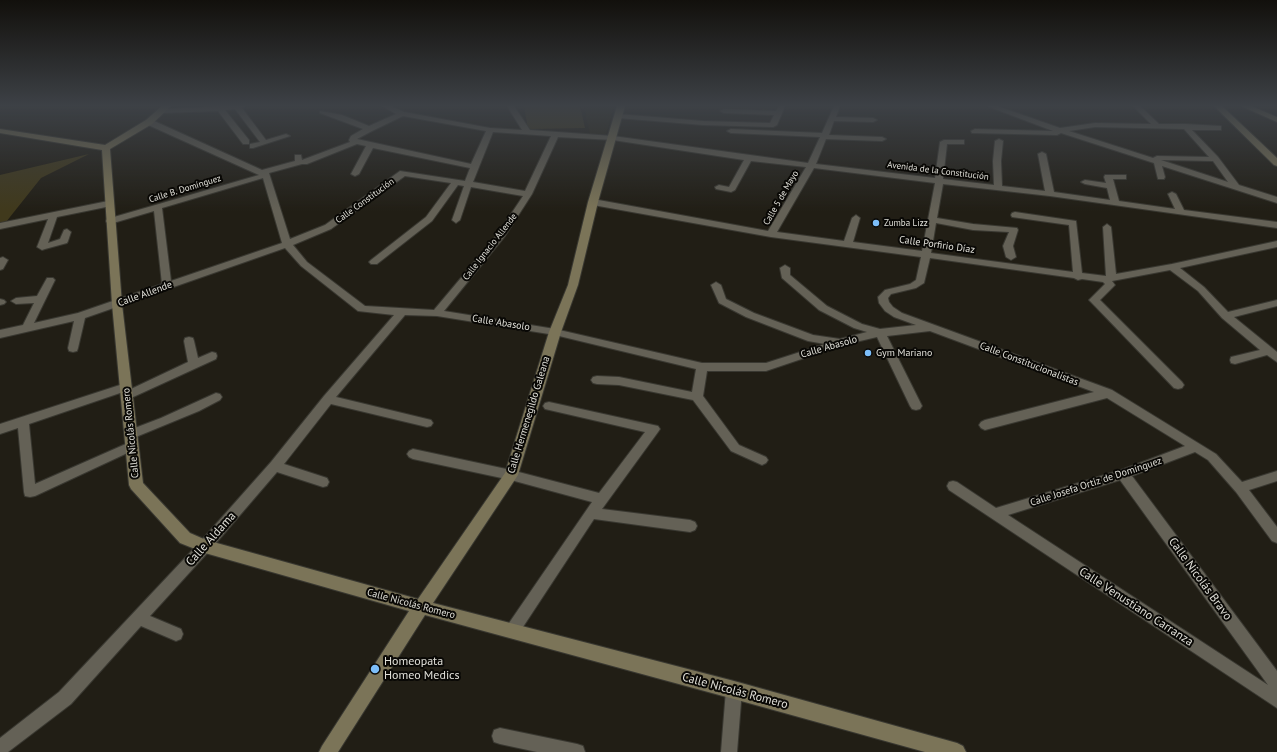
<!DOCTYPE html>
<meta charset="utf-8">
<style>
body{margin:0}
canvas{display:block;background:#211e15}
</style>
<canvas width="1277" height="752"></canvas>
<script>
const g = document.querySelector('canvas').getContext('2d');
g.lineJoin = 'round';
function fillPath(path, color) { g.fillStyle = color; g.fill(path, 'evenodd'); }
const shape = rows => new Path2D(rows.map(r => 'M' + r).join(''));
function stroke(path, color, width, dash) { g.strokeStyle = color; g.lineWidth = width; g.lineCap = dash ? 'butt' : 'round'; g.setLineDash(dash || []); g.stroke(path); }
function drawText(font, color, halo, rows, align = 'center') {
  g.font = font + ' "PT Sans",sans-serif'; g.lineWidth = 4; g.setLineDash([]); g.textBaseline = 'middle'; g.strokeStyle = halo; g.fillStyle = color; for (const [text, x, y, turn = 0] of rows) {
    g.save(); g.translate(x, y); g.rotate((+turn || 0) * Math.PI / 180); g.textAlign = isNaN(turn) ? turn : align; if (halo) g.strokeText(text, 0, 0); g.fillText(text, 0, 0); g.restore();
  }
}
fillPath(shape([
 [584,106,614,106,606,134,590,134]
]), '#292515');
fillPath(shape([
 [524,106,580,106,585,128,528,129],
 [89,154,41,178,6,222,0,223,0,175]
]), '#40391c');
const street = shape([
 [227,106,246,106,242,108,266,140,286,134,290,136,253,148,250,148,250,144,260,142,235,109,225,110,249,140,249,144,243,144,218,111,160,113,156,111,160,109,227,106],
 [382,106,391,106,404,112,490,128,522,130,507,106,514,106,530,130,613,136,808,163,820,137,731,133,727,131,731,129,822,133,834,106,840,106,836,117,873,118,877,120,873,122,834,121,829,135,882,137,886,139,882,141,826,139,816,164,935,178,940,142,944,140,964,140,964,144,947,144,943,179,994,185,993,161,995,141,999,139,1003,141,1001,161,1002,186,1045,191,1038,154,1042,152,1046,154,1054,192,1110,200,1107,188,1085,184,1081,182,1085,180,1106,183,1104,177,1105,175,1126,175,1126,179,1113,179,1119,201,1175,209,1168,194,1172,192,1176,194,1184,210,1277,222,1277,228,1050,196,943,184,937,218,973,224,1017,228,1018,230,1013,246,1016,257,1011,260,1006,257,1003,246,1009,232,973,230,936,223,931,253,1073,272,1069,225,1012,217,1011,215,1012,213,1015,212,1076,221,1082,273,1106,276,1103,227,1107,224,1111,227,1116,274,1172,264,1277,241,1277,247,1180,268,1204,287,1228,312,1277,300,1277,306,1234,317,1277,352,1277,362,1267,355,1235,364,1231,363,1230,360,1231,357,1260,350,1222,318,1198,291,1170,270,1112,281,1115,285,1100,300,1182,382,1184,385,1182,388,1178,389,1174,388,1091,302,1089,300,1105,284,1103,282,1082,279,1078,280,1074,278,930,258,924,283,916,288,891,294,888,298,889,302,893,307,902,313,1112,390,1216,454,1242,482,1277,471,1277,481,1249,490,1277,527,1277,543,1272,541,1236,492,1208,460,1195,452,1132,476,1277,671,1277,708,949,490,947,486,949,482,953,481,957,482,996,508,1121,470,1185,446,1107,398,985,430,981,428,979,425,981,422,985,420,1094,392,930,331,887,336,922,406,920,409,916,410,912,409,910,406,877,337,843,345,766,371,707,371,703,396,739,445,766,457,768,460,766,463,762,465,731,451,693,400,619,385,597,384,593,383,591,380,593,377,597,376,619,377,692,392,696,369,555,335,437,316,405,315,336,397,427,419,431,420,433,423,431,426,427,427,331,404,284,464,327,478,329,482,327,486,323,487,277,472,210,550,150,616,181,629,183,634,181,639,176,641,141,626,71,704,8,752,0,752,0,738,59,692,200,542,271,462,324,396,394,315,358,311,301,266,285,248,85,318,78,348,77,351,73,352,69,351,68,348,74,321,0,338,0,330,23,325,34,303,16,304,11,301,16,298,37,296,47,278,53,278,55,280,34,323,78,313,162,284,154,211,110,224,107,223,106,221,107,219,259,175,146,124,146,120,152,120,262,170,295,161,295,155,301,155,302,160,350,142,349,140,351,136,363,129,320,113,320,111,342,115,369,126,396,114,382,106],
 [403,116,486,131,471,164,357,139,372,131,403,116],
 [493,132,551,136,525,191,473,182,493,132],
 [558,137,613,140,744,160,729,187,719,185,715,187,716,189,731,192,735,190,751,161,806,167,768,231,593,199,589,202,593,205,771,237,921,257,916,280,910,284,885,290,878,297,879,303,885,311,894,317,916,325,880,329,862,324,827,306,790,275,790,268,785,265,780,268,782,278,819,310,854,328,867,332,840,339,813,335,754,313,726,299,721,285,716,282,711,285,719,303,746,317,808,341,825,344,766,363,702,363,555,329,444,311,505,236,532,194,558,137],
 [357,144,366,146,351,174,355,176,359,174,373,148,470,168,465,181,400,171,325,225,290,239,269,173,302,164,307,164,357,144],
 [814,168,935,183,922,251,853,242,860,218,856,215,852,218,844,241,777,232,814,168],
 [405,176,451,183,426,217,371,260,369,262,371,264,377,264,432,221,458,185,464,186,452,220,456,223,460,220,471,187,523,196,497,235,434,310,365,306,307,262,293,245,331,229,405,176],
 [263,178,282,243,171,281,162,208,263,178],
 [1120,480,1268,685,1008,515,1120,480],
 [779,106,785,106,777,125,773,127,703,125,618,118,614,116,618,114,703,121,770,123,774,115,724,113,720,111,724,109,776,111,779,106],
 [987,106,997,106,1060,128,1095,123,1151,124,1133,106,1140,106,1159,124,1185,124,1221,126,1221,130,1192,130,1218,157,1239,185,1277,197,1277,203,1162,166,1165,177,1164,179,1158,179,1154,163,1061,133,1057,135,972,133,971,131,975,129,1053,131,987,106],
 [1095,127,1184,129,1209,157,1157,156,1153,158,1069,131,1095,127],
 [1161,160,1213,161,1228,182,1161,160],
 [108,201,112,204,111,206,57,217,48,243,60,239,64,230,67,229,71,232,68,241,67,243,45,249,42,250,37,247,48,219,0,229,0,223,108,201],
 [3,257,8,260,3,269,0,270,0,258,3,257],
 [0,299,4,300,6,302,4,304,0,305,0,299],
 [189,337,193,338,194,341,198,358,212,352,216,353,217,356,216,359,131,398,127,399,123,398,121,395,123,392,29,424,35,484,128,443,132,441,136,443,138,446,136,449,35,496,30,497,25,496,24,492,18,428,0,434,0,424,126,383,130,384,131,389,188,362,184,341,185,338,189,337],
 [216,393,220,394,222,397,220,400,199,411,131,439,127,437,125,434,127,431,161,418,216,393],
 [549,402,658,426,660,429,658,432,602,509,690,520,695,522,697,526,695,530,690,532,594,519,517,636,512,638,507,636,505,631,507,626,592,502,511,480,413,459,409,457,407,454,409,451,413,449,511,470,599,493,645,432,545,409,543,406,545,403,549,402],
 [734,682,740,684,742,690,737,752,721,752,726,690,728,684,734,682],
 [500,728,577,744,583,746,585,752,537,752,500,744,494,742,492,736,494,730,500,728]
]);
const secondary = shape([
 [162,106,171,106,152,124,110,149,122,304,143,483,190,533,206,540,418,599,505,473,549,332,568,285,588,202,617,106,625,106,598,202,578,285,561,332,518,475,433,603,734,681,957,743,963,746,966,752,925,752,734,699,425,615,338,752,319,752,322,746,409,611,205,553,180,543,131,489,129,485,112,304,102,150,0,133,0,129,105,145,146,120,162,106],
 [1214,106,1222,106,1277,158,1277,166,1274,165,1214,106],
 [1241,106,1251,106,1277,117,1277,122,1241,106]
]);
stroke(street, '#393831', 2);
stroke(secondary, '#393831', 2);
fillPath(street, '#646156');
fillPath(secondary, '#7b7458');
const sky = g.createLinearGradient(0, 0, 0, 211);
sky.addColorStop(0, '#12100c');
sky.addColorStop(0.5, '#3d4146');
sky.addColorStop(1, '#3d414600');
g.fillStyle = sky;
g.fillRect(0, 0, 1277, 211);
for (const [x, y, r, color] of [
 [876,223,4,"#7cbef9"],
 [868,353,4,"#7cbef9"],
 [375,669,5,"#7cbef9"]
]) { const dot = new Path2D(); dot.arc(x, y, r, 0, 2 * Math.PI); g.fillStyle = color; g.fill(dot); stroke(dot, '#090805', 1.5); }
drawText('9px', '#e1e0d9', '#090805', [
 ["Avenida de la Constitución",938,171,7],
 ["Calle B. Domínguez",185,189,-17],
 ["Calle 5 de Mayo",781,198,-60],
 ["Calle Constitución",365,201,-36],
 ["Calle Ignacio Allende",490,247,-52]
]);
drawText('9px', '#e1e0d9', '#090805', [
 ["Zumba Lizz",884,223]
], 'left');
drawText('10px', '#e1e0d9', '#090805', [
 ["Calle Porfirio Díaz",937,245,8],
 ["Calle Allende",145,294,-20],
 ["Calle Abasolo",501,323,9],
 ["Calle Abasolo",829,347,-16],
 ["Calle Constitucionalistas",1029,364,21],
 ["Calle Hermenegildo Galeana",529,415,-73],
 ["Calle Nicolás Romero",131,433,-96],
 ["Calle Josefa Ortiz de Domínguez",1096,482,-18],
 ["Calle Nicolás Romero",411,604,15]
]);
drawText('10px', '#e1e0d9', '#090805', [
 ["Gym Mariano",876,353]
], 'left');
drawText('12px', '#e1e0d9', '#090805', [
 ["Calle Aldama",211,539,-48],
 ["Calle Nicolás Bravo",1200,579,54],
 ["Calle Venustiano Carranza",1136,607,33],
 ["Calle Nicolás Romero",735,691,15]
]);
drawText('12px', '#e1e0d9', '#090805', [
 ["Homeopata",384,662],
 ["Homeo Medics",384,676]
], 'left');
</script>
